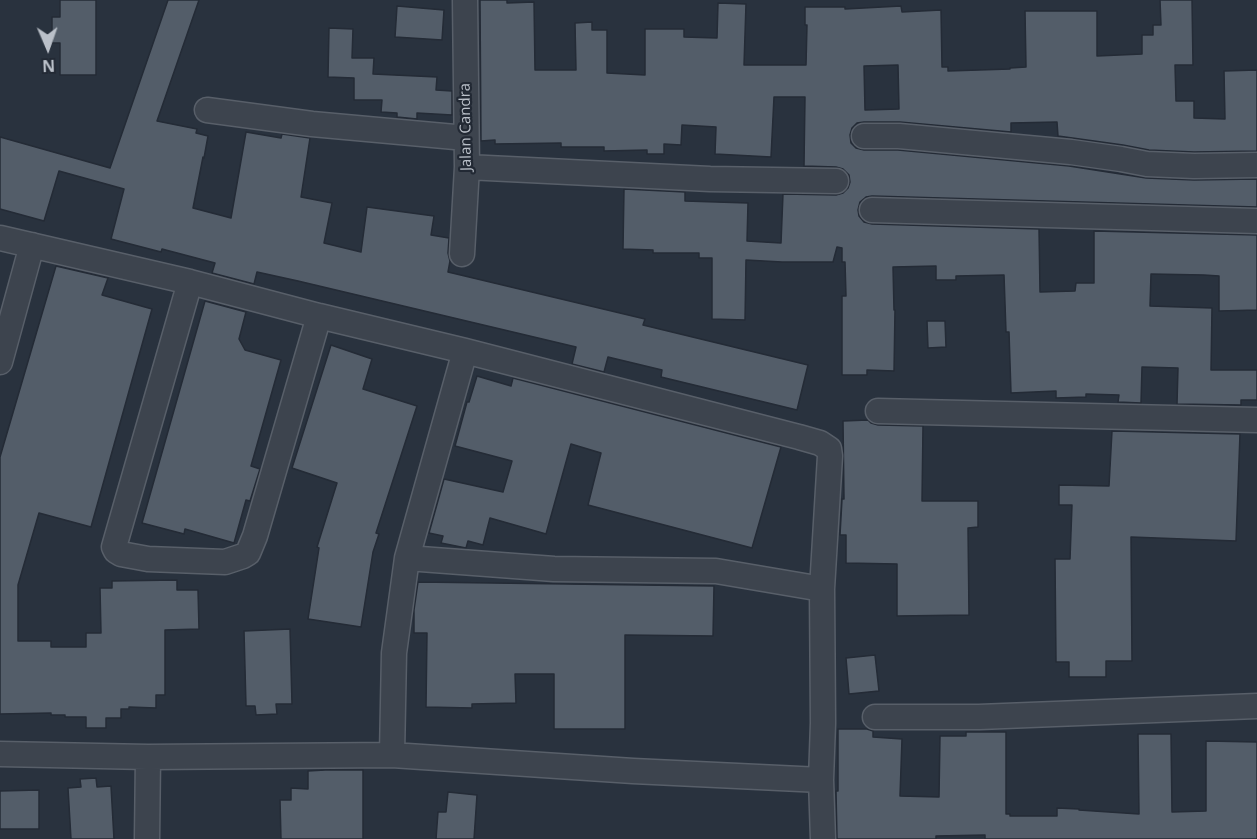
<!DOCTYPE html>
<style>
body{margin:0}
#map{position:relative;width:1257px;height:839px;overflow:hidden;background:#29323e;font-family:"Open Sans",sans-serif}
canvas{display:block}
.north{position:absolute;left:18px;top:18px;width:60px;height:60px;-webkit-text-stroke:4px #222934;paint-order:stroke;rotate:178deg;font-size:16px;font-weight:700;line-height:24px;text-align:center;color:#bac0c9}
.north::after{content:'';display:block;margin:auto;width:21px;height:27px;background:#bac0c9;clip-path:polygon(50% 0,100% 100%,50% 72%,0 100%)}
</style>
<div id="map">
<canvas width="1257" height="839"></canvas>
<div class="north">N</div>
</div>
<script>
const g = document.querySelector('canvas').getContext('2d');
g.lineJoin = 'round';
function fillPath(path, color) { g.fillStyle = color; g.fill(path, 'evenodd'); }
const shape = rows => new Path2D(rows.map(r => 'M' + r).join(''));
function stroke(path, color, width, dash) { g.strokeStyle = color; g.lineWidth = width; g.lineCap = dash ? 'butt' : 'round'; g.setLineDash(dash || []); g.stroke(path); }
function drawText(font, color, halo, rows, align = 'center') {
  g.font = font + ' "Open Sans",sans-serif'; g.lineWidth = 4.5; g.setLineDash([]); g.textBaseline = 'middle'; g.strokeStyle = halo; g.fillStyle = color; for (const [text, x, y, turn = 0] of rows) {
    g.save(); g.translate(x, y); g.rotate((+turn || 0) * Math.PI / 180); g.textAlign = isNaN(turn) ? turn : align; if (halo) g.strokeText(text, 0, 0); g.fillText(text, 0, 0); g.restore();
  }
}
const building = shape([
 [60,0,96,0,96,75,60,75,60,43,52,43,52,17,60,17,60,0],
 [168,0,199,0,157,121,197,129,196,133,208,136,204,158,203,157,193,208,231,218,246,132,281,138,282,134,310,138,301,197,332,203,324,243,361,252,367,207,434,216,431,235,449,238,448,253,450,261,448,272,645,319,643,325,808,365,797,410,661,377,662,370,608,357,604,372,572,364,576,347,298,281,257,272,254,284,212,273,215,263,162,249,161,252,111,239,124,189,59,171,44,221,0,209,0,137,110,168,168,0],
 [480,0,507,0,507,3,534,2,535,70,576,70,575,23,592,22,592,30,607,30,607,73,645,75,645,29,684,29,684,37,717,38,718,3,746,4,744,65,806,65,807,25,805,25,805,7,845,7,845,9,901,6,902,12,941,10,942,67,948,67,948,71,1010,69,1010,68,1026,67,1025,11,1097,11,1097,56,1142,54,1142,35,1153,35,1153,25,1161,25,1160,0,1192,0,1193,65,1175,65,1176,101,1194,101,1194,118,1225,119,1224,71,1257,70,1257,151,1194,152,1149,150,1123,145,1058,136,1057,122,1011,123,1011,132,900,122,864,122,857,123,852,128,850,135,851,143,856,148,864,150,898,150,1069,166,1146,178,1194,180,1257,179,1257,207,872,196,866,197,860,202,858,210,859,216,864,222,872,224,1039,229,1040,292,1075,291,1076,283,1094,283,1094,231,1257,235,1257,310,1219,311,1219,276,1204,275,1151,274,1150,306,1212,308,1211,370,1257,370,1257,400,1241,400,1241,405,1177,404,1178,368,1142,367,1141,403,1118,402,1119,395,1086,394,1086,397,1056,398,1056,391,1011,393,1009,332,1006,332,1004,275,956,276,956,280,936,280,936,266,893,267,894,310,895,310,894,371,867,370,867,375,842,375,842,296,846,296,845,262,842,262,842,248,837,247,833,262,782,262,746,260,745,320,712,319,712,258,699,258,699,253,653,253,653,250,623,249,624,189,685,192,685,201,748,203,747,241,781,243,783,194,836,195,843,193,848,188,850,182,849,175,843,169,836,167,804,166,805,97,774,97,771,157,715,154,716,127,682,125,681,145,664,144,664,154,647,154,647,150,604,151,604,147,561,147,561,143,495,144,495,140,481,141,480,0],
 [898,65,899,109,865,110,864,66,898,65],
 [397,6,444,10,442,40,395,37,397,6],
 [329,28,353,29,352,58,374,58,373,74,437,77,436,90,452,91,452,115,417,113,417,119,397,117,397,113,381,112,382,100,354,100,354,78,328,77,329,28],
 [56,266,108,278,102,295,152,309,91,527,39,513,18,585,18,641,51,641,51,647,86,647,86,633,101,633,100,588,112,588,112,581,177,580,177,590,198,590,199,629,165,630,165,695,156,695,156,708,129,707,129,709,121,709,121,718,106,718,106,728,86,728,86,717,65,717,65,715,51,715,51,713,0,714,0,457,56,266],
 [205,301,246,312,239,339,245,350,281,360,251,466,260,469,250,501,246,500,234,543,185,529,184,534,142,523,205,301],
 [927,321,945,321,946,347,928,348,927,321],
 [331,345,372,359,363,389,417,406,376,533,379,534,373,552,361,627,308,619,319,548,317,547,337,483,292,468,331,345],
 [477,376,511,386,513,378,781,447,752,548,588,505,601,453,571,444,546,534,490,518,483,545,468,541,466,548,441,543,443,536,429,533,444,479,503,492,512,461,455,446,467,402,469,402,477,376],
 [868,420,871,423,878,425,923,426,922,501,978,501,978,527,968,528,969,615,897,616,897,564,846,563,846,535,840,535,842,499,844,499,843,421,868,420],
 [1112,431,1240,434,1236,541,1131,537,1132,661,1106,661,1106,677,1069,677,1069,662,1056,662,1055,559,1070,559,1072,505,1059,505,1059,485,1109,486,1112,431],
 [418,582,714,586,713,636,625,635,625,729,554,729,554,674,515,674,516,703,472,704,472,708,426,707,427,633,414,633,414,610,418,582],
 [290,629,292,704,276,704,277,714,256,715,255,706,246,706,244,631,290,629],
 [875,655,879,691,849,694,846,658,875,655],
 [838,729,867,729,873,731,873,737,902,739,900,796,939,797,940,736,966,736,966,732,1006,732,1006,814,1010,814,1010,816,1057,816,1057,808,1079,809,1079,810,1139,814,1138,734,1171,734,1172,812,1206,811,1206,741,1257,742,1257,839,985,839,985,835,936,836,936,839,837,839,836,791,838,791,838,729],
 [325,770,363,770,363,839,281,839,280,800,291,800,291,788,308,789,308,771,325,770],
 [96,778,97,787,111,786,114,839,71,839,68,788,81,787,80,779,96,778],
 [39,790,39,829,0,829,0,791,39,790],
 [448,792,477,795,474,839,436,839,438,812,446,812,448,792]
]);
fillPath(building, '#535d69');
stroke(building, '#242b36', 1.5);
const minor = shape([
 [207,110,312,124,466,138],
 [864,136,899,136,1071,152,1121,159,1147,164,1194,166,1257,165],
 [467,167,710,179,836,181],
 [872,210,1257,221],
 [0,238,190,282,319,316,465,351,799,437,820,443,829,449,830,456,822,589,823,723,821,780,823,839],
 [462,254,467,167,465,0],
 [190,282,114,547,116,551,121,554,148,559,225,562,243,556,248,553,255,536,319,316],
 [0,362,32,245],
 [878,411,1257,420],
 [407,558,554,569,716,571,822,589],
 [875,717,979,717,1257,706],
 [0,754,148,757,392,755,633,771,821,780],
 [392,755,394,653,407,558,465,351],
 [147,839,148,757]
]);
stroke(minor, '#585f69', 27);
stroke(minor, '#3d444e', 24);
drawText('15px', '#bac0c9', '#222934', [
 ["Jalan Candra",466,127,-91]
]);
</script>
